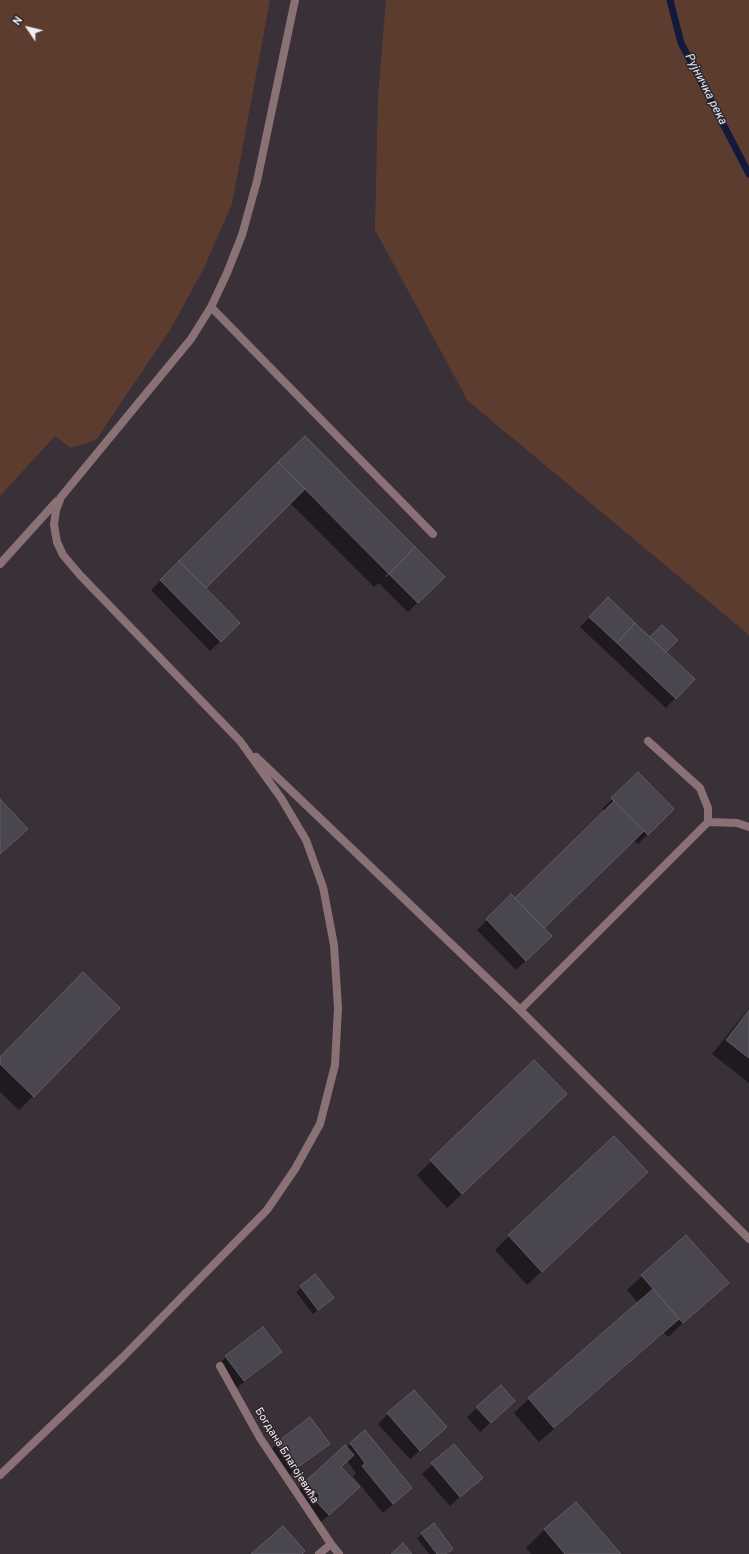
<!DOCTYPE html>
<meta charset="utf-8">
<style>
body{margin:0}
#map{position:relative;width:749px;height:1554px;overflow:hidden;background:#393137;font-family:Overpass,sans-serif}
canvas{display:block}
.north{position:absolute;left:8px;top:8px;width:40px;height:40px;-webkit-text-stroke:3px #2f272c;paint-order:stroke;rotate:305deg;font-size:11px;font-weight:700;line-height:16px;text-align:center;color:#f1ecf0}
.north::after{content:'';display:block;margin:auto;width:14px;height:18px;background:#f1ecf0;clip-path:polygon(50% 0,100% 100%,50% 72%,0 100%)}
</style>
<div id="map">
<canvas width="749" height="1554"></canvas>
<div class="north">N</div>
</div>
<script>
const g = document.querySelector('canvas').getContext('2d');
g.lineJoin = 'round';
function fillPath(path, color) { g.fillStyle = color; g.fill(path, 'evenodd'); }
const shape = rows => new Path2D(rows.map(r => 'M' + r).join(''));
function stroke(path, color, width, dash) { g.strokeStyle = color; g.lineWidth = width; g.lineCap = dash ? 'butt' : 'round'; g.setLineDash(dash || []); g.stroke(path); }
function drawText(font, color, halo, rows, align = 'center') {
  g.font = font + ' Overpass,sans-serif'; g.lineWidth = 3; g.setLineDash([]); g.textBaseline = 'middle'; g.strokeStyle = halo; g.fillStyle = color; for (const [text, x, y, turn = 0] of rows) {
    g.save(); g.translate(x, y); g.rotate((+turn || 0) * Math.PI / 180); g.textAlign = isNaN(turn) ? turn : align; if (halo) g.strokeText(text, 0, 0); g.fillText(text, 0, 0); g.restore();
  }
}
fillPath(shape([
 [0,0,270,0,232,204,204,268,170,330,96,440,71,448,55,436,0,496],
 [386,0,749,0,749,635,468,401,375,230,378,97]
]), '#5d3c30');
fillPath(shape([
 [305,437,444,577,408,612,379,583,374,587,290,503,204,588,239,623,210,651,151,590],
 [405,556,407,557,386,578,385,576],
 [608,599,665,652,675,698,666,708,580,627],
 [638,774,673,809,638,844,633,840,543,928,550,936,516,970,477,930,511,896,515,900,605,811,602,809],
 [749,1008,749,1083,712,1054],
 [0,1058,33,1096,19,1110,0,1092],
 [534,1062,551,1109,447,1208,417,1175],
 [647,1172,527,1285,495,1250,509,1236],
 [686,1236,727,1283,668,1337,664,1333,539,1442,514,1413,529,1399,638,1303,627,1290],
 [315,1276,332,1298,313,1314,296,1292],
 [281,1351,271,1361,234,1390,216,1366,226,1357],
 [477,1408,504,1410,480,1432,467,1417],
 [388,1414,436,1437,410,1459,378,1424],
 [310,1419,328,1444,319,1453,286,1478,267,1453,277,1444],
 [365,1432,411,1488,383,1513,353,1476,356,1473,347,1461,340,1467,349,1496,319,1524,306,1510,311,1506,297,1491,345,1446,346,1448],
 [454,1445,481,1478,450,1506,422,1474],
 [576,1503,620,1554,531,1554,526,1548,544,1530],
 [422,1534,452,1549,446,1554,429,1554,417,1538]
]), '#0007');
stroke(shape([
 [670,0,681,43,749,174]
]), '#13193b', 7);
const building = shape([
 [305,436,415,547,389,574,278,462,305,436],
 [278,462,305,489,206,588,179,561,278,462],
 [415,547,445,577,418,603,389,574,415,547],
 [179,561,240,623,221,642,160,580,179,561],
 [608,597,635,623,617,643,589,617,608,597],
 [635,623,695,679,676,699,617,643,635,623],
 [662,625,678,640,666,652,650,637,662,625],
 [638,772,674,809,648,835,611,798,638,772],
 [0,799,28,829,0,854,0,799],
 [614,801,644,831,544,928,515,898,614,801],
 [511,894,552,936,526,961,486,919,511,894],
 [83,972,120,1008,34,1097,0,1064,0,1057,83,972],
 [749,1010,749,1058,726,1040,749,1010],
 [534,1060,567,1094,462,1194,430,1160,534,1060],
 [614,1136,648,1172,542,1272,508,1235,614,1136],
 [686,1235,729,1283,683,1323,641,1275,686,1235],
 [315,1274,334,1298,318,1310,300,1286,315,1274],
 [653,1289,679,1319,554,1428,528,1398,653,1289],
 [263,1327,282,1352,244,1381,225,1356,263,1327],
 [501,1385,515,1401,491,1423,476,1407,501,1385],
 [414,1390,447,1427,420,1451,387,1413,414,1390],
 [310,1417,330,1444,296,1469,276,1443,310,1417],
 [365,1430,412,1488,393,1504,362,1466,365,1463,350,1443,365,1430],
 [454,1444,483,1478,460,1497,431,1463,454,1444],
 [345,1445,354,1455,341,1467,360,1487,329,1515,315,1500,320,1496,306,1481,345,1445],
 [576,1502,621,1554,565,1554,544,1529,576,1502],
 [434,1523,453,1549,446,1554,437,1554,421,1533,434,1523],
 [283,1526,305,1551,302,1554,251,1554,283,1526],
 [403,1543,412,1554,391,1554,403,1543]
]);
fillPath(building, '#4a464f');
stroke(building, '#605d65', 1);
stroke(shape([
 [211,307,433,534],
 [0,564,57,501],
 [256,757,514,1004,749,1239],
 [708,822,737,823,749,827],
 [520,1010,708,822,708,808,700,788,648,741],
 [0,1475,123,1357,267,1210,295,1169,320,1124,335,1065,338,1008,334,945,323,887,306,840,281,798,240,741,80,575,63,555,57,542,54,525,56,510,61,497,191,339,211,307,227,273,242,235,257,181,295,0]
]), '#897175', 8);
stroke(shape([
 [220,1366,260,1438,331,1544,339,1554],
 [319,1554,331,1544]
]), '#897175', 8);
drawText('11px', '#f1ecf0', '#2f272c', [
 ["Богдана Благојевића",286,1456,58]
]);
drawText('italic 12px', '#e0e4f2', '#2f272c', [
 ["Рујничка река",705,89,63]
]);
</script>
